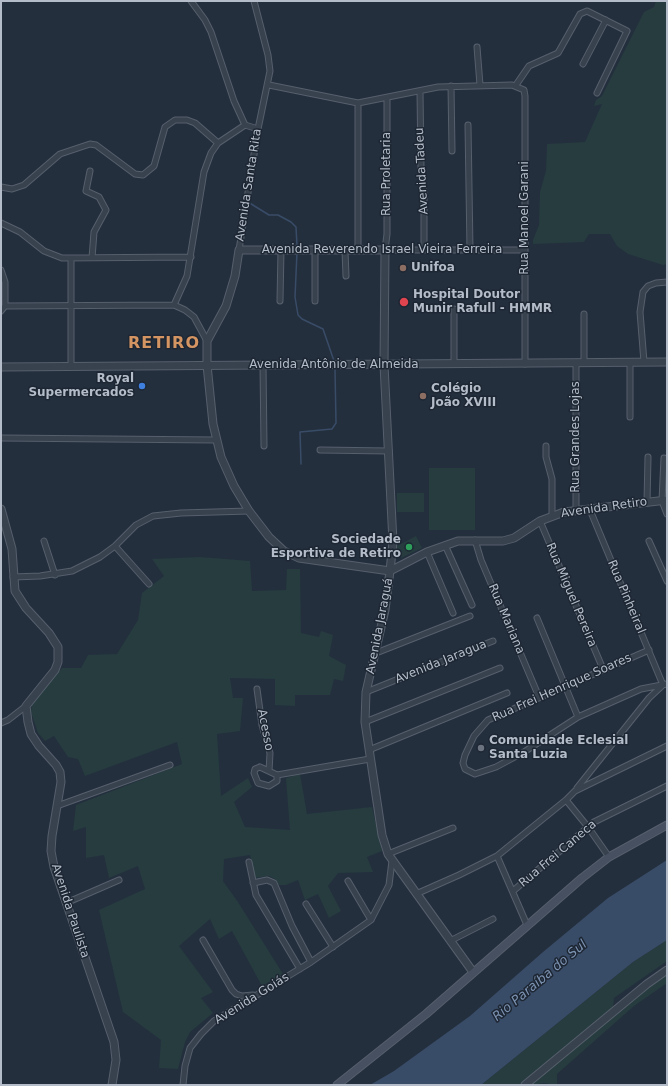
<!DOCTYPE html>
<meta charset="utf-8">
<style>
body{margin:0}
#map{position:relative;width:668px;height:1086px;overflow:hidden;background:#242f3e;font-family:"DejaVu Sans",sans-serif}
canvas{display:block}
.frame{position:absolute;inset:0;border:2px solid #b4bcc9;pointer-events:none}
</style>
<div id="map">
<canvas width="668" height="1086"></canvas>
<div class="frame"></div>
</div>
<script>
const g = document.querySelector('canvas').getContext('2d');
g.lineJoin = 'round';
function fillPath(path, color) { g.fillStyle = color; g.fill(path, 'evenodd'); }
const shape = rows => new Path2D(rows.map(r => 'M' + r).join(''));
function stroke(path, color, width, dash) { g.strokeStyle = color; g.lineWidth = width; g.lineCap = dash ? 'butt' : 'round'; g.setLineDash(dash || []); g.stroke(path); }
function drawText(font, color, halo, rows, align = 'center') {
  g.font = font + ' "DejaVu Sans",sans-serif'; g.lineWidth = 3; g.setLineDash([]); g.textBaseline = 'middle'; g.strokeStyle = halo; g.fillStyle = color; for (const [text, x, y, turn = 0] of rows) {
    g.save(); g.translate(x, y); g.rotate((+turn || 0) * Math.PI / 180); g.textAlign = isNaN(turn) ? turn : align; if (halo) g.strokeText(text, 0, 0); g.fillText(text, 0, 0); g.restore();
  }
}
fillPath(shape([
 [656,1,667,1,667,264,663,265,628,254,617,246,610,234,589,234,584,242,533,244,533,240,539,225,540,192,546,171,547,144,585,142,602,104,594,106,596,100,602,96,644,12,654,7],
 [429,468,475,468,475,530,429,530],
 [397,493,424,493,424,512,397,512],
 [416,536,422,548,401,558,395,547],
 [200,557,250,561,252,591,286,590,287,569,300,569,301,633,319,637,321,631,333,635,329,656,346,665,343,681,334,679,330,695,295,695,295,706,275,705,275,679,230,678,233,698,243,698,240,731,217,734,221,796,248,778,252,787,234,802,245,827,290,830,286,778,300,774,307,814,372,807,382,851,367,857,373,872,338,873,328,886,341,911,329,918,318,894,305,900,298,880,286,885,279,885,275,879,269,876,255,878,250,855,224,859,223,881,238,902,283,974,262,986,232,931,219,939,210,919,179,946,213,992,201,998,213,1013,190,1032,185,1042,178,1069,159,1068,161,1040,123,1012,99,910,145,889,138,866,109,878,104,855,86,858,86,827,73,831,76,805,182,764,177,742,85,776,78,759,68,757,54,736,45,741,38,733,31,712,32,703,62,668,81,668,88,655,117,654,138,620,142,593,164,576,152,559],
 [667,940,667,961,614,998,613,1007,521,1084,481,1085,633,962],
 [667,973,667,983,634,1006,557,1074,557,1085,544,1083,531,1085,650,984]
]), '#263c3f');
fillPath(shape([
 [667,860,667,940,633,962,481,1085,370,1085,394,1071,470,1016,543,952,608,898]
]), '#394c67');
stroke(shape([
 [248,202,269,215,278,215,291,222,296,227,297,246],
 [297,252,295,297,298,315,302,319,323,329,334,361],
 [301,464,300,432,332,429,336,423,335,369]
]), '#394c67', 1.5);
const minor = shape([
 [191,1,205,20,211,32,234,101,245,125],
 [477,47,480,85],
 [583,64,606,20],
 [269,85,358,103,438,87,512,85,524,90,525,96,525,364],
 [516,85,529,66,558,53,580,14,587,11,627,31,597,93],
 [451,86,452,151],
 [420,91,421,168,424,193,424,250],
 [387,98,387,234,385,250,524,250],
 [358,103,358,250],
 [468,125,470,250],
 [90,171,86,191,99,197,106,210,94,232,92,258],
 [1,187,12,189,24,185,60,154,90,144,96,145,135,174,143,175,154,166,165,127,175,120,187,120,195,123,218,143],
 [1,223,20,232,44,251,62,258,191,257],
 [239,250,258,129,270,71,268,55,254,1],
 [345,251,346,276],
 [71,259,71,367],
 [1,270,5,282,5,306,1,311],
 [280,301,281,250],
 [315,301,315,250],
 [174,305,187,276,204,172,211,153,218,143,245,125,258,129],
 [5,306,174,305,185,310,194,317,207,341],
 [454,309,454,364],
 [584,314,584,363],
 [644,362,640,312,643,292,648,286,656,283,667,282],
 [263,365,264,446],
 [630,417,630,363],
 [1,438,215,440],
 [546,446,546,457,552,479,552,516],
 [320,450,389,451],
 [664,458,662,501,667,514],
 [647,502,648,457],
 [590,510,663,685],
 [576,511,576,363],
 [540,521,603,669],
 [475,540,481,560,539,697],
 [44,541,55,575],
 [649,541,667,581],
 [445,545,472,605],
 [115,546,149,584],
 [427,552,453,613],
 [13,577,40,576,72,571,100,557,115,546,136,525,153,516,181,513,249,511],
 [537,618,578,717],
 [649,650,488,720,474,736,465,755,463,763,465,769,475,774,496,767,524,752,578,717,641,689,667,684],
 [376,653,470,616],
 [257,689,262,725,270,753,269,771],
 [366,692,493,641],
 [365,722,500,668],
 [1,723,8,720,26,706],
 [369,750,507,693],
 [260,767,277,775,277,781,269,786,258,783,254,773,255,769,260,767],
 [277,775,370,759],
 [577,788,649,698,663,685],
 [566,800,588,827,609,857],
 [57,806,170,765],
 [388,854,453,828],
 [497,856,527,925],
 [249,862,256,895,300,969],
 [348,881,371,920],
 [253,883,267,880,274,883,292,926,311,962],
 [513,891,594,822,667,786],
 [416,894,459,875,497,856,566,800,575,791,667,746],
 [66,903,119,880],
 [306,904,333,947],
 [203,940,232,990,236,994,242,996,253,995],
 [450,941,493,919],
 [183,1085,185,1066,190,1048,201,1034,214,1021,311,962,371,920,389,885,392,861]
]);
const tertiary = shape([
 [1,367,667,362],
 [1,509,12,549,15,591,26,608,49,633,58,647,58,662,55,670,26,706,28,722,31,734,39,746,56,765,60,772,61,782,52,836,51,851,54,867,114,1042,116,1060,112,1085],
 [473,972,388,854,382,835,365,722,366,692,385,610,390,571,393,542,384,365,385,250,239,250,235,276,226,306,207,341,207,365,213,424,221,457,234,486,249,511,269,537,284,551,299,558,390,571,427,552,458,541,503,541,514,538,540,521,564,512,667,500],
 [525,1085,647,984,667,970]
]);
const secondary = shape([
 [337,1085,426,1014,582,878,609,857,667,825]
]);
stroke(minor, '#565f6c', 7);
stroke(tertiary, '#565f6c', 9);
stroke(secondary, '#565f6c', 9);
stroke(minor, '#38414e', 5);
stroke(tertiary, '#38414e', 7);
stroke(secondary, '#465061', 7);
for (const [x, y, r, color] of [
 [403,268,4,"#8d6e63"],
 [404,302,5,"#e0444e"],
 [142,386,4,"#3f7fe0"],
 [423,396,4,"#8d6e63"],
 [409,547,4,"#2e9e5b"],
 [481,748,4,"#6b7280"]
]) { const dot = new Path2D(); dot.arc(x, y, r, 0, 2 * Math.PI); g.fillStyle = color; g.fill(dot); stroke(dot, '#1d2633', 1.5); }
drawText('12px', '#b4bcc9', '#1d2633', [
 ["Avenida Tadeu",422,171,-93],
 ["Rua Proletaria",387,174,-90],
 ["Avenida Santa Rita",249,185,-81],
 ["Rua Manoel Garani",525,218,-90],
 ["Avenida Reverendo Israel Vieira Ferreira",382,250],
 ["Avenida Antônio de Almeida",334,365],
 ["Rua Grandes Lojas",576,437,-90],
 ["Avenida Retiro",604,508,-8],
 ["Rua Miguel Pereira",571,595,67],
 ["Rua Pinheiral",626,597,67],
 ["Rua Mariana",506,619,67],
 ["Avenida Jaraguá",380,626,-79],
 ["Avenida Jaragua",441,662,-22],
 ["Rua Frei Henrique Soares",562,688,-24],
 ["Acesso",265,730,79],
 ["Rua Frei Caneca",558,854,-40],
 ["Avenida Paulista",70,911,72],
 ["Avenida Goiás",252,999,-32]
]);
drawText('bold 12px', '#b4bcc9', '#1d2633', [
 ["Unifoa",411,268],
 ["Hospital Doutor",413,295],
 ["Munir Rafull - HMMR",413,309],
 ["Royal",134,379,"right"],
 ["Supermercados",134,393,"right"],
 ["Colégio",431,389],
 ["João XVIII",431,403],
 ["Sociedade",401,540,"right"],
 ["Esportiva de Retiro",401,554,"right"],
 ["Comunidade Eclesial",489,741],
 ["Santa Luzia",489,755]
], 'left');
drawText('italic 13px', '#7c92b1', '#1d2633', [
 ["Rio Paraíba do Sul",540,981,-40]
]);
g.letterSpacing = '1px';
drawText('bold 16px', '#d59563', '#1d2633', [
 ["RETIRO",164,344]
]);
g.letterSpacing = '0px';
</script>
